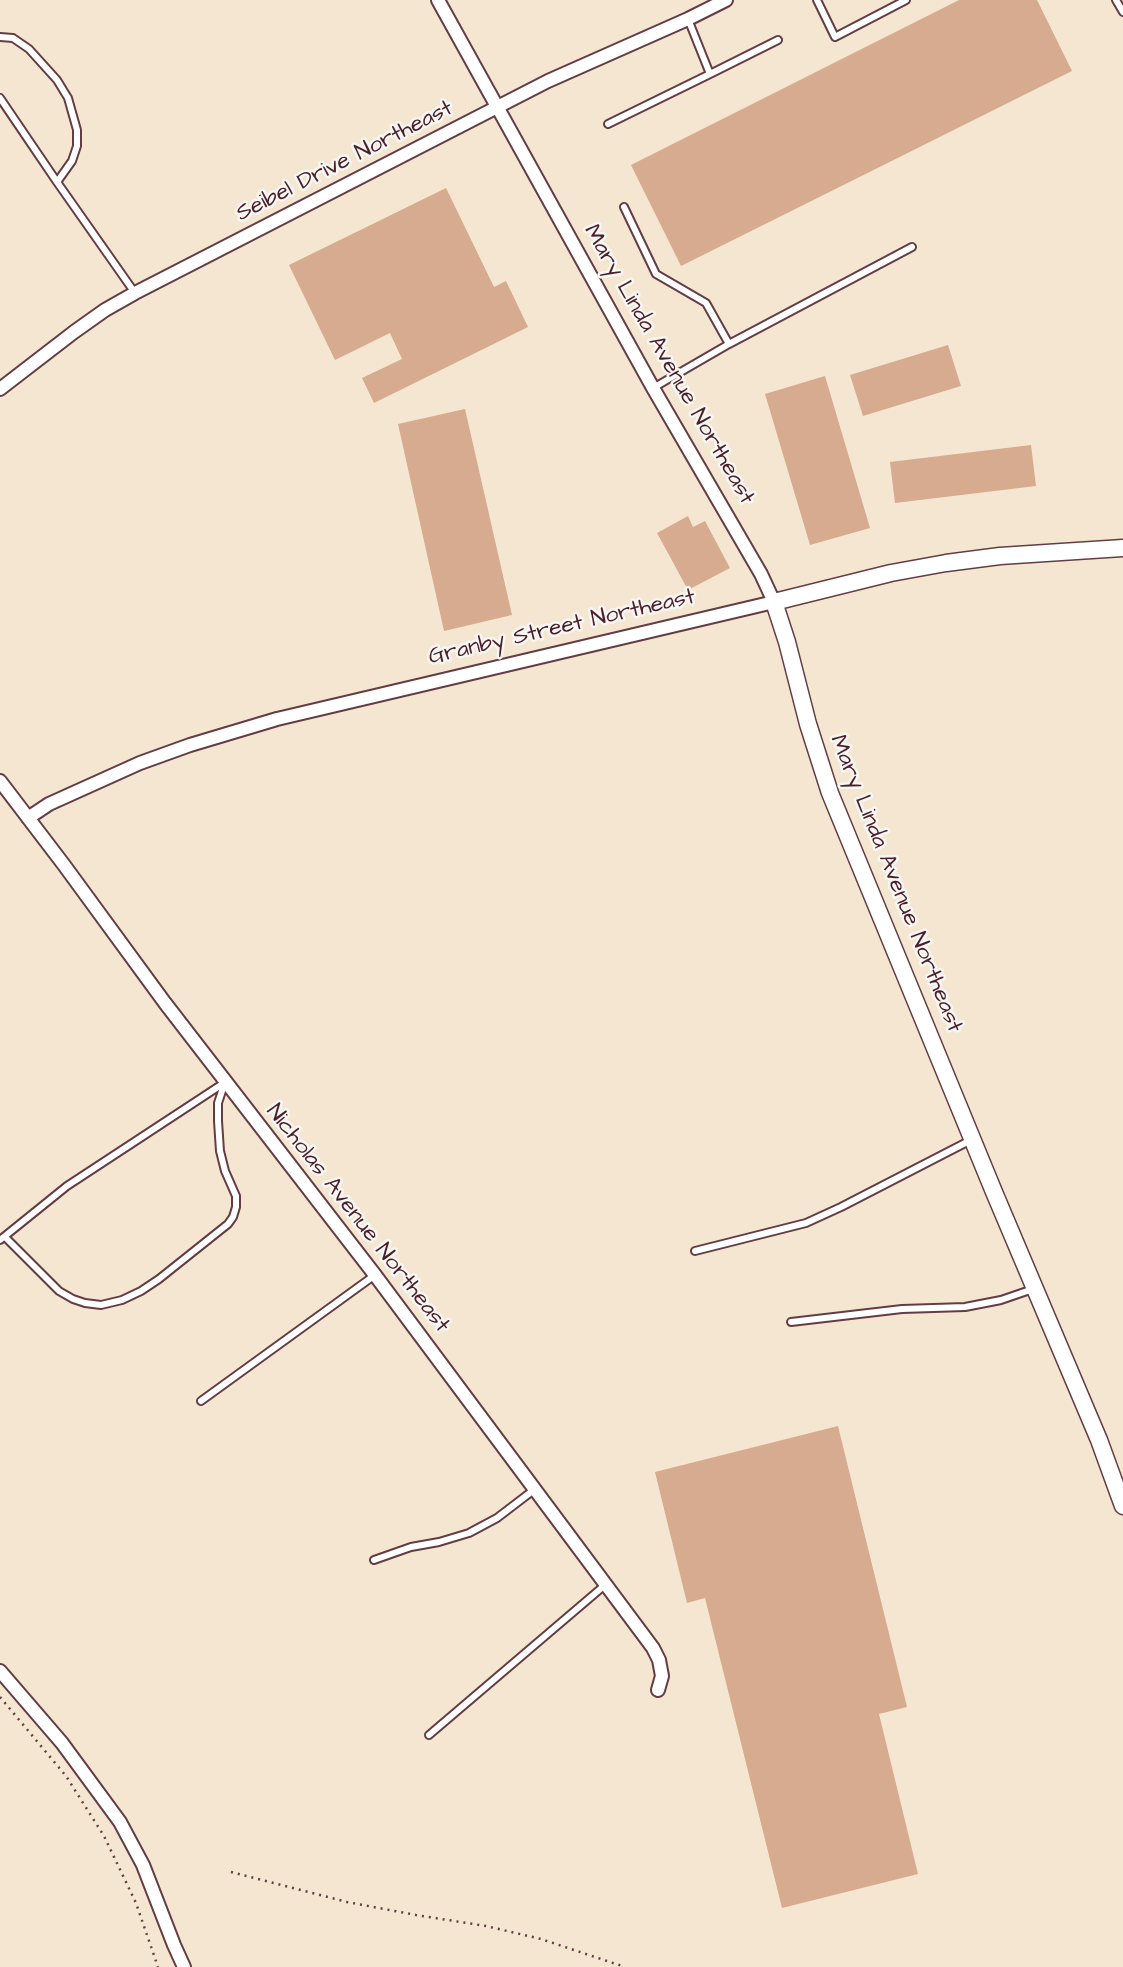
<!DOCTYPE html>
<style>
body{margin:0}
canvas{display:block;background:#f4e6d1}
</style>
<canvas width="1123" height="1967"></canvas>
<script>
const g = document.querySelector('canvas').getContext('2d');
g.lineJoin = 'round';
function fillPath(path, color) { g.fillStyle = color; g.fill(path, 'evenodd'); }
const shape = rows => new Path2D(rows.map(r => 'M' + r).join(''));
function stroke(path, color, width, dash) { g.strokeStyle = color; g.lineWidth = width; g.lineCap = dash ? 'butt' : 'round'; g.setLineDash(dash || []); g.stroke(path); }
function drawText(font, color, halo, rows, align = 'center') {
  g.font = font + ' "Architects Daughter",sans-serif'; g.lineWidth = 5; g.setLineDash([]); g.textBaseline = 'middle'; g.strokeStyle = halo; g.fillStyle = color; for (const [text, x, y, turn = 0] of rows) {
    g.save(); g.translate(x, y); g.rotate((+turn || 0) * Math.PI / 180); g.textAlign = isNaN(turn) ? turn : align; if (halo) g.strokeText(text, 0, 0); g.fillText(text, 0, 0); g.restore();
  }
}
fillPath(shape([
 [959,0,1037,0,1072,71,681,266,631,165],
 [446,188,494,287,506,281,528,327,374,403,362,378,402,359,390,333,335,360,289,265],
 [948,345,961,386,863,416,850,375],
 [825,376,870,528,810,545,765,394],
 [465,409,512,615,444,631,398,424],
 [1031,445,1036,486,895,503,890,462],
 [688,516,693,527,705,521,730,568,688,590,657,533],
 [838,1426,907,1707,879,1714,918,1874,782,1908,705,1598,687,1603,655,1472]
]), '#d7ab8f');
const service = shape([
 [817,0,835,37,906,0],
 [1116,0,1123,12],
 [0,37,13,38,29,49,57,80,68,98,77,130,77,146,72,161,57,182,0,98],
 [710,74,778,40],
 [608,124,710,74,688,19],
 [57,182,135,293],
 [624,207,656,274,706,303,729,344],
 [653,388,729,344,912,247],
 [5,1237,59,1291,73,1299,85,1303,101,1305,122,1300,141,1291,159,1279,228,1224,233,1217,236,1207,236,1196,225,1171,220,1151,218,1121,218,1103,225,1082],
 [0,1240,67,1186,224,1083],
 [695,1251,806,1223,841,1207,971,1140],
 [791,1322,902,1309,965,1307,1001,1300,1033,1289],
 [201,1401,375,1275],
 [374,1560,411,1547,439,1542,469,1533,497,1518,535,1489],
 [429,1735,605,1585]
]);
const minor = shape([
 [0,389,74,332,105,310,135,293,548,81,688,19,726,0],
 [0,781,64,865,165,1003,375,1275,653,1648,659,1660,662,1676,658,1690],
 [28,818,49,804,140,763,190,745,277,719,774,602,761,574,653,388,438,0],
 [0,1671,62,1743,120,1822,143,1865,174,1945,184,1967]
]);
const tertiary = shape([
 [1123,548,1000,556,946,563,891,573,774,602,787,642,808,724,830,793,994,1192,1099,1440,1123,1506]
]);
stroke(service, '#643d44', 10);
stroke(minor, '#643d44', 16);
stroke(tertiary, '#643d44', 19);
stroke(shape([
 [0,1697,66,1776,104,1836,136,1903,158,1967],
 [231,1872,347,1902,416,1915,486,1926,541,1939,625,1967]
]), '#643d44', 2.5, [2, 5]);
stroke(service, '#fff', 6);
stroke(minor, '#fff', 12);
stroke(tertiary, '#fff', 16);
drawText('23px', '#4a1f2b', '#f6f6f2', [
 ["Seibel Drive Northeast",345,162,-27],
 ["Mary Linda Avenue Northeast",668,365,60],
 ["Granby Street Northeast",562,628,-13],
 ["Mary Linda Avenue Northeast",895,884,68],
 ["Nicholas Avenue Northeast",357,1219,52]
]);
</script>
